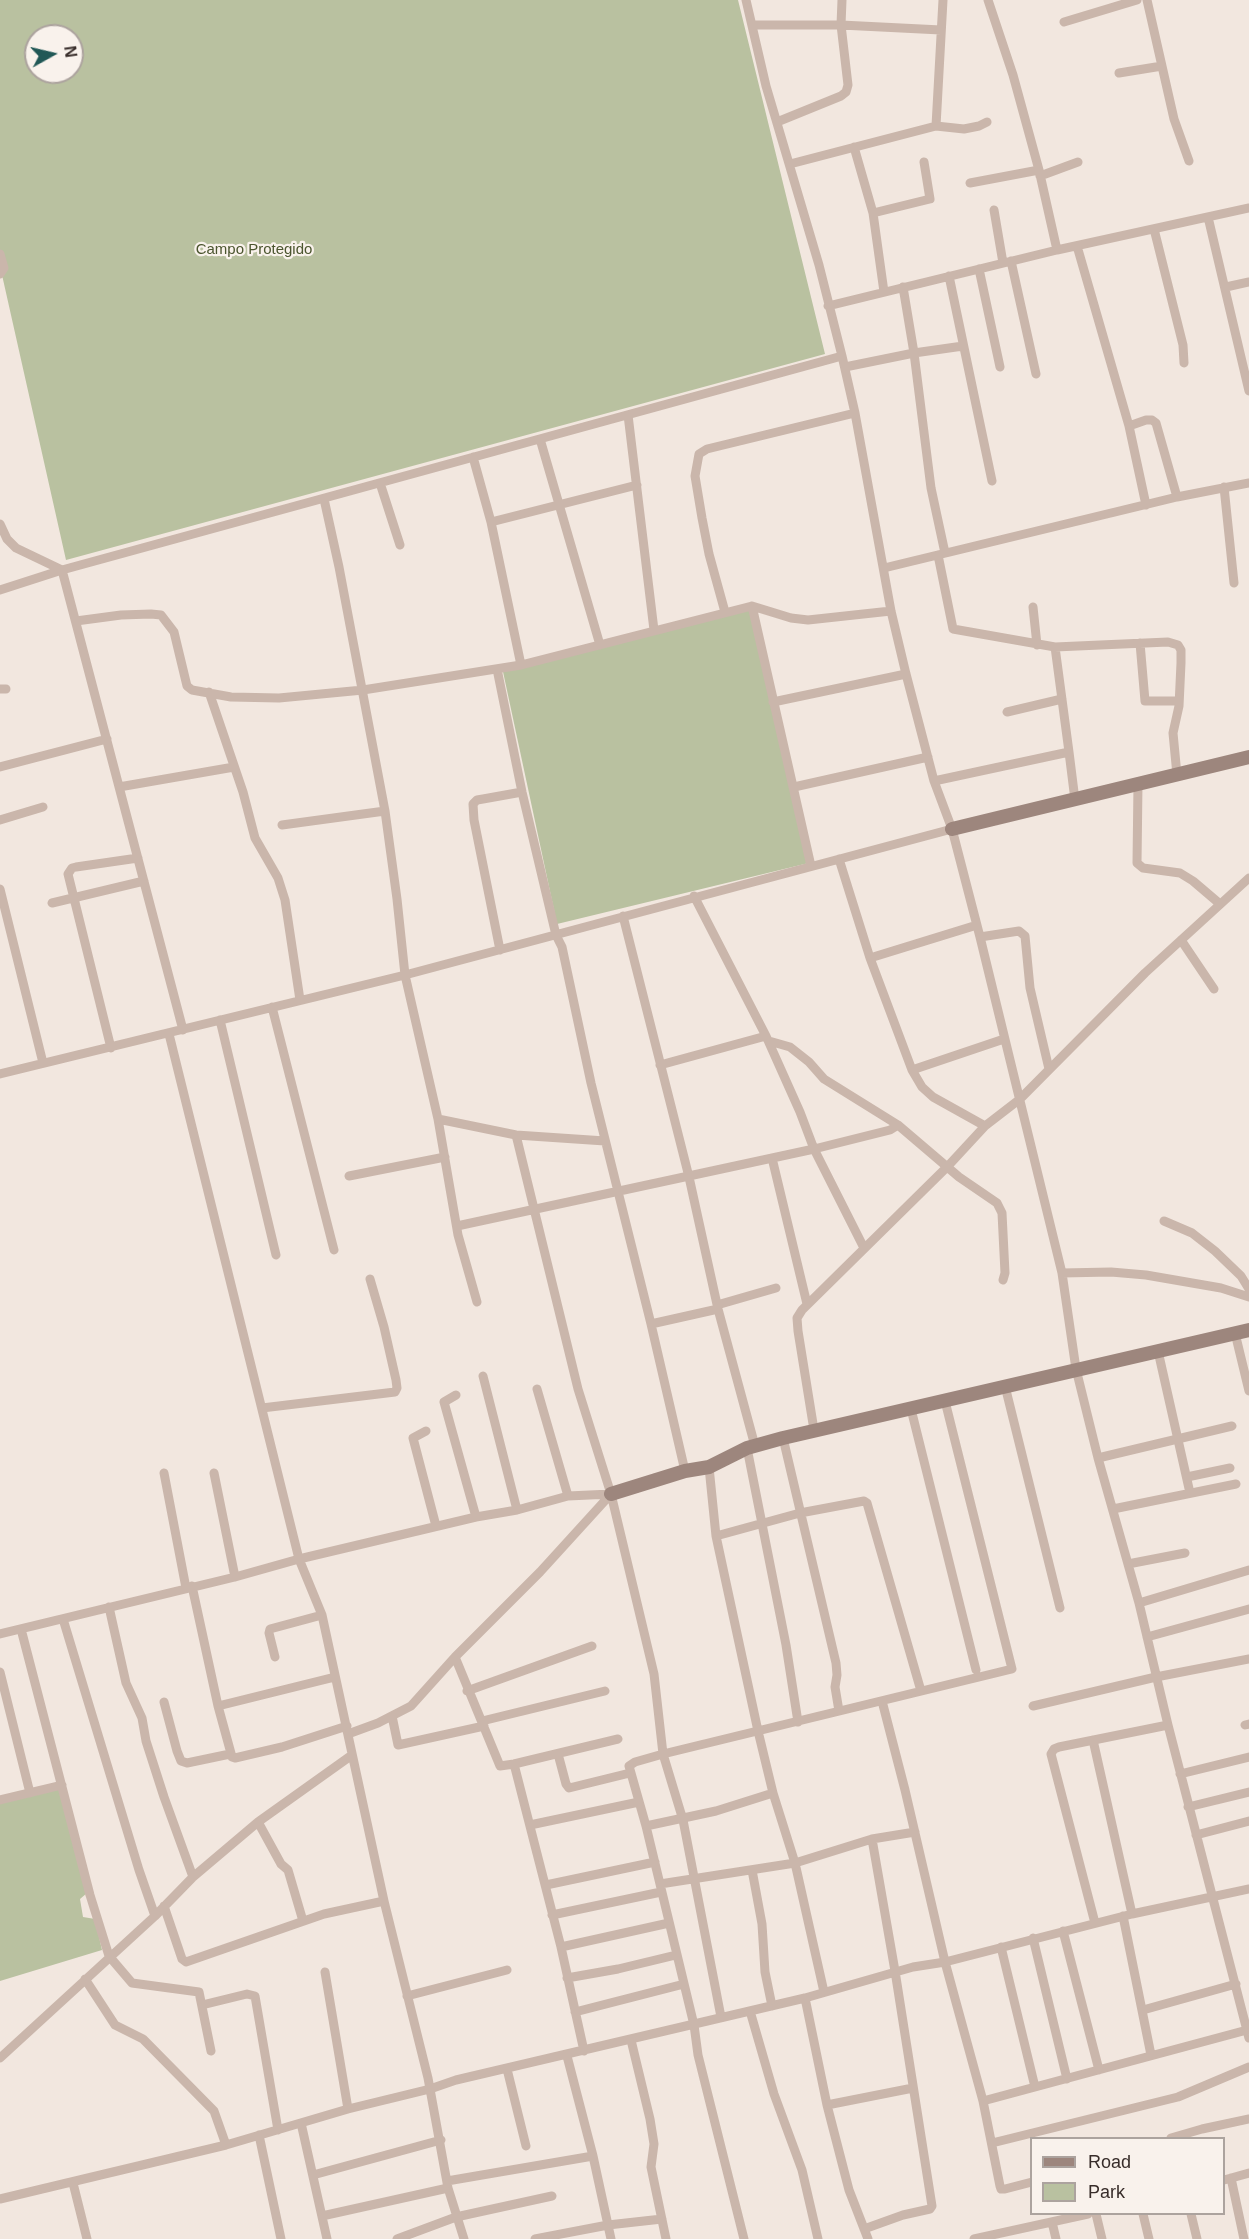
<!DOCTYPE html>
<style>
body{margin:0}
#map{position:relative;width:1249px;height:2239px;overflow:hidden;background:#f2e7df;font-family:Helvetica,sans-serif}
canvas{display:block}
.legend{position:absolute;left:1030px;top:2137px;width:195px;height:78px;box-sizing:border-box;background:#f9f2ec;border:2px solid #aca39e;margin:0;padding:8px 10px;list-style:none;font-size:18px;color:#382d2a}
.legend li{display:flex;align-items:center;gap:12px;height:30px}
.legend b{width:30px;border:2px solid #aca39e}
.north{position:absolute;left:24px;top:24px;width:60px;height:60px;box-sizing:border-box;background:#f9f2ec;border:2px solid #aca39e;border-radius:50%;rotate:82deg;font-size:16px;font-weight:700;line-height:24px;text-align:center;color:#382d2a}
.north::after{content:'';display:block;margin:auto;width:21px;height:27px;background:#215856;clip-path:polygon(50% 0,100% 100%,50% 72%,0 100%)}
</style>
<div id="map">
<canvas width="1249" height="2239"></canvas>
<ul class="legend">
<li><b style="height:8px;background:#9d867d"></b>Road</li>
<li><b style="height:16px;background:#b9c1a0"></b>Park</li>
</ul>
<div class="north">N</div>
</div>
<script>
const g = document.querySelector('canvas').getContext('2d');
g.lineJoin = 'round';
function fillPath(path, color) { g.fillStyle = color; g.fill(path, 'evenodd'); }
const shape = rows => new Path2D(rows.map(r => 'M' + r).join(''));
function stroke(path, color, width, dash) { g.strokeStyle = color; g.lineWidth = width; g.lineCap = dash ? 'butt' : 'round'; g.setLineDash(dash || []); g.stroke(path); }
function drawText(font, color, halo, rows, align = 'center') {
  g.font = font + ' Helvetica,sans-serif'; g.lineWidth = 4.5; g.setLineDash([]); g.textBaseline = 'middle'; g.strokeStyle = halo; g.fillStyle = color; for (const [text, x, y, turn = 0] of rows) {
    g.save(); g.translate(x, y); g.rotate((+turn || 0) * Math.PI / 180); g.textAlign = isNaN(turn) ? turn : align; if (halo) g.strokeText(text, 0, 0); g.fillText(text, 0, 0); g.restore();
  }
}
fillPath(shape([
 [0,0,738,0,825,354,66,560,0,266],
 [36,36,72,36,72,72,36,72],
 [755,609,813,862,557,924,502,667],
 [61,1788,87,1893,80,1899,83,1917,95,1919,102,1950,0,1981,0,1803]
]), '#b9c1a0');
stroke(shape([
 [746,0,766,86,819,265,842,356,855,413,891,611,906,674,934,781,952,829,980,937,1062,1273,1076,1369,1098,1458,1139,1603,1168,1725,1249,2038],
 [988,0,1013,75,1039,170,1057,250],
 [1147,0,1174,119,1189,161],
 [1064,22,1137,0],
 [752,25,841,25,941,30],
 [1119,73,1162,66],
 [777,122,841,96,846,92,848,85,841,25,842,0],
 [936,126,943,0],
 [854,147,873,213,884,292],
 [790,164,936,126,964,129,979,126,987,122],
 [1040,176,1078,162],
 [970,183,1039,170],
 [994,210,1003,263],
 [873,213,930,199,924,162],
 [1208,217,1249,391],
 [1154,229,1183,345,1184,363],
 [1077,246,1129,426,1146,505],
 [0,254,4,268,0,274],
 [1011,261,1036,374],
 [979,269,1000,367],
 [949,276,992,481],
 [903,287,914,353,931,488,945,553],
 [1226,287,1249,282],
 [828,306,1057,250,1249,208],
 [845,367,914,353,963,346],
 [628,415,654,630],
 [1129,426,1146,420,1152,420,1156,423,1177,497],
 [540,439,600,645],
 [473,457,491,522,521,665],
 [380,483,400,545],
 [1224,487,1234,583],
 [324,499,339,567,385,811,397,899,405,975,438,1119,516,1135,605,1141],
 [491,522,637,485],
 [0,524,7,539,16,548,62,570,183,1030],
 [938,555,953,629,1055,647,1168,642,1178,645,1181,650,1181,663,1179,706,1173,733,1177,775],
 [884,568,1177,497,1249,483],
 [0,590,62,570,842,356],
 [752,606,811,866],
 [1033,607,1037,645],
 [725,612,709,554,702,518,695,476,699,454,707,449,855,413],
 [76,621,121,615,151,614,161,615,174,632,187,686,192,690,231,697,279,698,363,690,521,665,752,606,791,618,808,620,891,611],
 [1140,643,1145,701,1179,701],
 [1055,647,1069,752],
 [497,669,522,792,556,935,562,947,591,1083,651,1324,685,1471],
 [0,689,6,689],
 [209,692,243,792,255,838,278,878,285,900,300,1000],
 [773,702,906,674],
 [1007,712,1062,699],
 [0,767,107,739],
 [934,781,1069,752,1075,800],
 [1138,784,1137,863,1143,868,1180,873,1193,881,1220,904],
 [119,787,234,767],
 [794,787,928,757],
 [0,820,43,807],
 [282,825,385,811],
 [839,859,870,958,912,1070,922,1087,933,1097,985,1126],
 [0,889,43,1063],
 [694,896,766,1036,800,1112,814,1149,864,1248],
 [52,903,144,881],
 [623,916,689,1177,718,1309,755,1446],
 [980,937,1019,931,1025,936,1030,988,1049,1069],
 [1181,940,1214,989],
 [500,950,474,820,473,804,477,800,483,799,522,792],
 [870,958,977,925],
 [272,1007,334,1250],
 [220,1020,276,1255],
 [169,1034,299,1559,322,1615,384,1901,428,2078,448,2188,464,2239],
 [769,1041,790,1047,809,1062,824,1079,898,1125,959,1177,997,1203,1002,1213,1005,1273,1003,1280],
 [111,1048,68,874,72,868,76,867,138,858],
 [660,1065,766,1036],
 [912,1070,1004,1039],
 [0,1074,405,975,952,829],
 [438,1119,458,1235,477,1302],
 [516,1135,578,1389,611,1494,654,1674,663,1754,683,1820,721,2017],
 [772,1158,807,1304],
 [349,1176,445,1157],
 [1164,1221,1192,1233,1215,1251,1241,1276,1249,1289],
 [457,1226,814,1149,890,1130,898,1125],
 [1062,1273,1111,1272,1146,1275,1221,1288,1249,1297],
 [717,1305,776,1288],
 [651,1324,718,1309],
 [1235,1333,1249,1391],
 [1158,1351,1190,1493],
 [483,1376,517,1510],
 [1005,1386,1060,1608],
 [537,1389,568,1496],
 [456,1395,444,1402,476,1517],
 [262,1408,395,1392,397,1388,396,1380,384,1327,370,1279],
 [911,1409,976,1670],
 [814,1430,798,1331,797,1318,802,1310,948,1166,985,1126,1020,1099,1145,973,1249,878],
 [426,1431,413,1438,436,1526],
 [783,1438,836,1663,837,1675,835,1687,839,1711],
 [747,1448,786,1645,798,1722],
 [1098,1458,1232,1426],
 [709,1467,716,1536,758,1731,773,1793,795,1863,824,1992],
 [164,1473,186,1588],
 [214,1473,235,1577],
 [1187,1477,1230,1468],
 [1113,1509,1236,1484],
 [716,1536,800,1513,864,1501,867,1503,921,1691],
 [1128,1564,1185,1553],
 [192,1586,218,1706,232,1757,235,1758,282,1747,347,1726],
 [1139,1603,1249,1570],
 [109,1607,126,1683,142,1718,146,1741,164,1797,193,1877],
 [63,1619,139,1870,155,1916],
 [21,1629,90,1895,109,1956,132,1983,199,1992,211,2051],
 [0,1634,235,1577,299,1559,476,1517,517,1510,568,1496,611,1494],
 [1147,1637,1249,1609],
 [275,1657,269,1633,270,1629,322,1615],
 [455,1657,500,1766,514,1764,618,1739],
 [0,1672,30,1793],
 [467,1691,592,1646],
 [882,1701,905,1790,945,1962,983,2101,1000,2186,1001,2189,1005,2189,1032,2182],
 [164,1702,177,1751,181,1761,187,1763,230,1754],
 [218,1706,335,1677],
 [1033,1706,1156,1677,1249,1659],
 [392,1716,398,1745,484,1726],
 [482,1721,605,1691],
 [1245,1725,1249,1724],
 [348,1734,378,1723,411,1706,455,1657,540,1572,611,1494],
 [1093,1740,1132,1914],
 [558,1754,566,1784,569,1788,630,1773],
 [514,1764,561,1947,584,2051],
 [1180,1774,1249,1757],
 [0,1800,62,1785],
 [1188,1807,1249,1792],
 [258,1822,281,1864,288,1870,303,1921],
 [530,1825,639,1802],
 [646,1826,716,1811,773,1793],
 [1196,1835,1249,1821],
 [752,1870,762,1924,765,1972,772,2006],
 [660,1884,795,1863,872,1839,915,1832],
 [546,1885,655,1862],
 [164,1906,182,1959,186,1962,324,1914,384,1901],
 [552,1915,661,1892],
 [1123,1916,1151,2055],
 [1095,1923,1051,1754,1054,1749,1059,1747,1168,1725],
 [1063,1931,1099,2070],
 [1033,1938,1067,2079],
 [561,1947,669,1923],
 [1001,1947,1035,2087],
 [325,1972,348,2109],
 [567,1978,618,1969,676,1955],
 [85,1979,115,2025,143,2039,214,2111,226,2145],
 [407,1996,507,1970],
 [805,1998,827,2105,849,2190,868,2239],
 [202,2005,247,1994,255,1996,278,2130],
 [1143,2010,1236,1984],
 [750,2011,774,2094,802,2170,818,2239],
 [575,2012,684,1984],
 [631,2040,650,2119,654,2144,651,2167,666,2239],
 [567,2056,593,2156,611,2239],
 [0,2058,155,1916,193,1877,258,1822,352,1755],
 [507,2069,526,2146],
 [983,2101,1247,2030],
 [827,2105,913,2088],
 [301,2123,327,2239],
 [259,2135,281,2239],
 [1171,2138,1202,2129,1249,2119],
 [992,2143,1178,2097,1249,2067],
 [313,2175,441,2140],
 [1231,2178,1244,2239],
 [1224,2180,1249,2173],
 [447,2181,593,2156],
 [73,2183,87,2239],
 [0,2199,226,2145,348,2109,430,2089,456,2080,805,1998,913,1967,945,1962,1132,1914,1249,1889],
 [1096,2214,1102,2239],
 [1143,2214,1149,2239],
 [1191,2214,1197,2239],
 [322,2216,448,2188],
 [1052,2222,1056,2239],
 [864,2229,903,2215,930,2209,932,2206,895,1971,872,1839],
 [397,2239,456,2217,552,2196],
 [535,2239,608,2225,662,2219],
 [744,2239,698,2055,694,2025,646,1826,629,1766,635,1762,663,1754,1012,1669,945,1401],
 [974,2239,1088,2214]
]), '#cab6ab', 9);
stroke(shape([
 [952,829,1249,757],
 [611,1494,685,1471,709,1467,747,1448,783,1438,1249,1330]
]), '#9d867d', 14);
drawText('15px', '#4b552f', '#f9f2ec', [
 ["Campo Protegido",254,250]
]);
</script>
